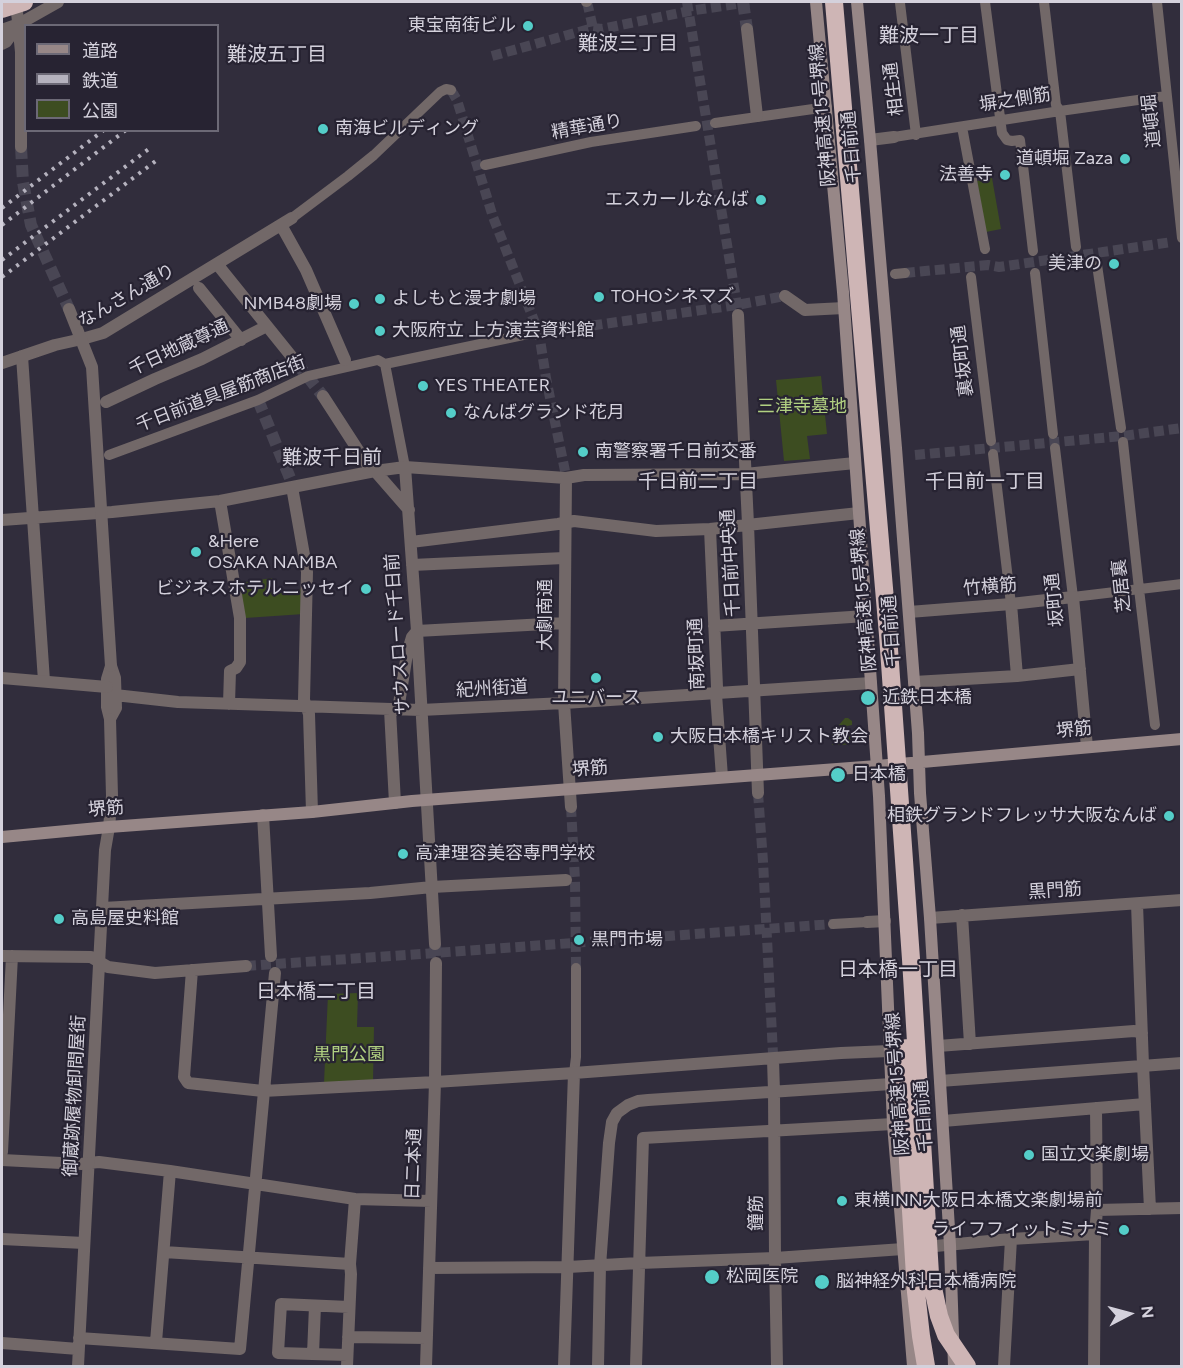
<!DOCTYPE html>
<meta charset="utf-8">
<style>
body{margin:0}
#map{position:relative;width:1183px;height:1368px;overflow:hidden;background:#312d3c;font-family:Figtree,"Noto Sans JP",sans-serif}
canvas{display:block}
.frame{position:absolute;inset:0;border:3px solid #d4d1dc;pointer-events:none}
.legend{position:absolute;left:24px;top:24px;width:195px;height:108px;box-sizing:border-box;background:#272332;border:2px solid #6c6976;margin:0;padding:8px 10px;list-style:none;font-size:18px;color:#d4d1dc}
.legend li{display:flex;align-items:center;gap:12px;height:30px}
.legend b{width:30px;border:2px solid #6c6976}
.north{position:absolute;left:1099px;top:1284px;width:60px;height:60px;-webkit-text-stroke:4px #272332;paint-order:stroke;rotate:84deg;font-size:16px;font-weight:700;line-height:24px;text-align:center;color:#d4d1dc}
.north::after{content:'';display:block;margin:auto;width:21px;height:27px;background:#d4d1dc;clip-path:polygon(50% 0,100% 100%,50% 72%,0 100%)}
</style>
<div id="map">
<canvas width="1183" height="1368"></canvas>
<div class="frame"></div>
<ul class="legend">
<li><b style="height:8px;background:#978787"></b>道路</li>
<li><b style="height:8px;background:#b5b2be"></b>鉄道</li>
<li><b style="height:16px;background:#3d4d21"></b>公園</li>
</ul>
<div class="north">N</div>
</div>
<script>
const g = document.querySelector('canvas').getContext('2d');
g.lineJoin = 'round';
function fillPath(path, color) { g.fillStyle = color; g.fill(path, 'evenodd'); }
const shape = rows => new Path2D(rows.map(r => 'M' + r).join(''));
function stroke(path, color, width, dash) { g.strokeStyle = color; g.lineWidth = width; g.lineCap = dash ? 'butt' : 'round'; g.setLineDash(dash || []); g.stroke(path); }
function drawText(font, color, halo, rows, align = 'center') {
  g.font = font + ' Figtree,"Noto Sans JP",sans-serif'; g.lineWidth = 4.5; g.setLineDash([]); g.textBaseline = 'middle'; g.strokeStyle = halo; g.fillStyle = color; for (const [text, x, y, turn = 0] of rows) {
    g.save(); g.translate(x, y); g.rotate((+turn || 0) * Math.PI / 180); g.textAlign = isNaN(turn) ? turn : align; if (halo) g.strokeText(text, 0, 0); g.fillText(text, 0, 0); g.restore();
  }
}
fillPath(shape([
 [992,178,1001,229,986,232,977,181],
 [821,376,827,434,807,436,810,459,784,461,776,380],
 [272,578,276,594,303,589,304,614,245,618,239,583],
 [845,718,848,718,852,721,852,725,847,726,848,736,853,736,852,739,849,744,843,745,832,745,844,731,838,726],
 [358,993,357,1027,374,1027,373,1082,324,1083,328,994]
]), '#3d4d21');
stroke(shape([
 [587,2,593,28],
 [687,2,737,305,738,315],
 [492,56,593,28,602,29,689,11,749,2],
 [451,90,457,100,493,217,539,333,546,378,565,471],
 [905,273,988,265,999,267,1172,242],
 [533,334,737,305,785,296],
 [915,455,1123,436,1182,428],
 [758,793,763,861,773,1054],
 [571,807,575,880,576,968],
 [246,966,435,953,833,924]
]), '#494654', 10, [10, 5]);
stroke(shape([
 [743,2,747,29],
 [296,362,323,396],
 [258,400,290,478,292,487],
 [435,944,436,963]
]), '#494654', 12, [12, 6]);
stroke(shape([
 [21,147,23,182,31,225,69,309]
]), '#494654', 12, [12, 6]);
stroke(shape([
 [586,2,587,2],
 [985,2,1002,133,1007,140,1012,141,1020,140,1033,251],
 [1044,2,1056,105,1060,111,1076,247],
 [1157,2,1182,238],
 [900,3,916,135],
 [715,123,827,107],
 [962,127,985,249],
 [894,137,1060,111,1166,96],
 [485,165,591,142,696,126],
 [292,218,348,176,374,155,440,92,446,89,451,90],
 [1097,265,1121,428],
 [1035,273,1053,434],
 [895,274,905,273],
 [971,277,991,441],
 [385,364,405,467],
 [1123,442,1139,589,1155,725],
 [1055,448,1073,597,1182,584],
 [993,454,1011,604],
 [109,455,258,400,308,376,378,360,385,364,528,334],
 [833,924,867,922],
 [574,1073,576,1057,576,968]
]), '#726868', 10);
stroke(shape([
 [747,29,757,116],
 [870,140,894,137],
 [281,225,306,270,345,360],
 [217,264,296,362],
 [199,288,241,340],
 [785,296,805,310,844,308],
 [738,315,748,524,758,793],
 [22,356,44,681],
 [2,363,55,345,82,339,103,333,292,218],
 [323,396,367,464,375,471,409,510],
 [106,402,155,379,202,359,267,326],
 [405,467,417,631,435,944],
 [566,478,564,703,571,807],
 [292,487,307,572,304,700,309,714,312,812],
 [220,501,240,618,240,662,236,668,230,671,229,704],
 [2,520,112,512,220,501,375,471,405,467,566,478,584,475,745,474,855,463],
 [710,529,717,687,716,694,722,777],
 [411,542,558,524,574,521,656,531,710,529,859,513],
 [412,565,564,558],
 [1011,604,1017,676],
 [909,612,1011,604,1073,597,1087,747],
 [714,626,866,616],
 [914,682,1017,676,1080,669],
 [115,695,178,702,421,710,564,703,871,683],
 [390,710,395,803],
 [398,710,407,654,412,637,417,631,564,623],
 [110,719,116,708,115,678,111,666],
 [110,719,107,707,107,679,111,666],
 [263,815,271,956],
 [1137,904,1143,1065,1150,1209],
 [103,908,370,893,432,887,566,880],
 [962,915,970,1044],
 [930,918,1182,900],
 [867,922,885,921],
 [2,956,91,957,108,967,155,973,246,966],
 [192,970,184,1077,188,1083,263,1091,435,1082,574,1073,841,1053,889,1051],
 [938,1046,1134,1031,1142,1033],
 [773,1059,774,1092,775,1258,777,1366],
 [940,1081,1182,1063],
 [943,1121,1145,1104],
 [2,1152,12,956],
 [89,1163,99,1162,170,1171,355,1199,431,1201],
 [1097,1210,1182,1208],
 [2,1239,84,1243],
 [164,1252,350,1264],
 [429,1268,568,1267,639,1263,775,1258,903,1249,1011,1239,1095,1234],
 [348,1337,427,1338],
 [79,1338,240,1349,275,973],
 [156,1342,170,1171],
 [2,1343,78,1349],
 [313,1354,315,1306],
 [347,1355,278,1353,281,1304,349,1307],
 [78,1366,105,850,109,827],
 [347,1366,351,1274,350,1264,355,1199],
 [426,1366,435,1082,436,963],
 [564,1366,574,1073],
 [598,1366,600,1266,609,1143,612,1122,617,1113,628,1105,638,1101,648,1100,891,1084],
 [636,1366,643,1138,893,1124],
 [1004,1366,1011,1239],
 [1094,1366,1095,1234,1097,1210,1096,1108]
]), '#726868', 12);
stroke(shape([
 [16,2,21,52,21,147],
 [2,30,19,24,58,2],
 [2,44,6,42,19,24],
 [69,309,92,367,111,666],
 [2,678,107,687],
 [109,827,112,796,110,719],
 [2,1160,81,1164,89,1163]
]), '#726868', 12);
stroke(shape([
 [816,2,843,292,859,513,879,796,893,1124,913,1366],
 [857,2,870,140,896,448,918,733,920,793,930,918,950,1245,954,1366],
 [2,837,109,827,312,812,412,801,877,766,1182,739]
]), '#978787', 12);
stroke(shape([
 [834,2,888,635,911,959,930,1274,939,1316,946,1335,967,1366],
 [2,9,24,2],
 [907,1048,905,1073,908,1162,916,1292,921,1336,926,1366]
]), '#ceb5b5', 18);
stroke(shape([
 [2,208,104,130],
 [2,225,126,130],
 [2,260,150,148],
 [2,277,157,160]
]), '#b5b2be', 4, [3, 6]);
for (const [x, y, r, color] of [
 [528,26,6,"#54cdc8"],
 [323,129,6,"#54cdc8"],
 [1125,159,6,"#54cdc8"],
 [1005,175,6,"#54cdc8"],
 [761,200,6,"#54cdc8"],
 [1114,264,6,"#54cdc8"],
 [599,297,6,"#54cdc8"],
 [380,299,6,"#54cdc8"],
 [354,304,6,"#54cdc8"],
 [380,331,6,"#54cdc8"],
 [423,386,6,"#54cdc8"],
 [451,413,6,"#54cdc8"],
 [583,452,6,"#54cdc8"],
 [196,552,6,"#54cdc8"],
 [366,589,6,"#54cdc8"],
 [596,678,6,"#54cdc8"],
 [868,698,8,"#54cdc8"],
 [658,737,6,"#54cdc8"],
 [838,775,8,"#54cdc8"],
 [1169,816,6,"#54cdc8"],
 [403,854,6,"#54cdc8"],
 [59,919,6,"#54cdc8"],
 [579,940,6,"#54cdc8"],
 [1029,1155,6,"#54cdc8"],
 [842,1201,6,"#54cdc8"],
 [1124,1230,6,"#54cdc8"],
 [712,1277,8,"#54cdc8"],
 [822,1282,8,"#54cdc8"]
]) { const dot = new Path2D(); dot.arc(x, y, r, 0, 2 * Math.PI); g.fillStyle = color; g.fill(dot); stroke(dot, '#272332', 2); }
drawText('18px', '#d4d1dc', '#272332', [
 ["東宝南街ビル",516,26,"right"],
 ["南海ビルディング",335,129],
 ["道頓堀 Zaza",1113,159,"right"],
 ["法善寺",993,175,"right"],
 ["エスカールなんば",749,200,"right"],
 ["美津の",1102,264,"right"],
 ["TOHOシネマズ",611,297],
 ["よしもと漫才劇場",392,299],
 ["NMB48劇場",342,304,"right"],
 ["大阪府立 上方演芸資料館",392,331],
 ["YES THEATER",435,386],
 ["なんばグランド花月",463,413],
 ["南警察署千日前交番",595,452],
 ["&Here",208,542],
 ["OSAKA NAMBA",208,563],
 ["ビジネスホテルニッセイ",354,589,"right"],
 ["ユニバース",596,698,"center"],
 ["近鉄日本橋",882,698],
 ["大阪日本橋キリスト教会",670,737],
 ["日本橋",852,775],
 ["相鉄グランドフレッサ大阪なんば",1157,816,"right"],
 ["高津理容美容専門学校",415,854],
 ["高島屋史料館",71,919],
 ["黒門市場",591,940],
 ["国立文楽劇場",1041,1155],
 ["東横INN大阪日本橋文楽劇場前",854,1201],
 ["ライフフィットミナミ",1112,1230,"right"],
 ["松岡医院",726,1277],
 ["脳神経外科日本橋病院",836,1282]
], 'left');
drawText('18px', '#d4d1dc', '#272332', [
 ["相生通",894,89,-97],
 ["塀之側筋",1015,100,-9],
 ["阪神高速15号堺線",823,115,-95],
 ["道頓堀",1152,121,-96],
 ["精華通り",587,127,-10],
 ["千日前通",852,147,-95],
 ["なんさん通り",127,296,-30],
 ["千日地蔵尊通",179,348,-25],
 ["裏坂町通",963,361,-97],
 ["千日前道具屋筋商店街",221,394,-21],
 ["千日前中央通",731,563,-93],
 ["芝居裏",1122,586,-96],
 ["竹横筋",990,587,-5],
 ["阪神高速15号堺線",864,600,-95],
 ["坂町通",1055,600,-96],
 ["大劇南通",546,615,-90],
 ["千日前通",892,631,-94],
 ["サウスロード千日前",398,634,-94],
 ["南坂町通",697,654,-92],
 ["紀州街道",492,689,-3],
 ["堺筋",1074,730,-6],
 ["堺筋",590,769,-5],
 ["堺筋",106,809,-5],
 ["黒門筋",1055,891,-4],
 ["阪神高速15号堺線",898,1084,-94],
 ["御蔵跡履物卸問屋街",75,1096,-87],
 ["千日前通",924,1116,-94],
 ["日二本通",414,1164,-88],
 ["鐘筋",757,1213,-90]
]);
drawText('18px', '#b1d081', '#272332', [
 ["三津寺墓地",802,407],
 ["黒門公園",349,1055]
]);
drawText('20px', '#d4d1dc', '#272332', [
 ["難波一丁目",929,36],
 ["難波三丁目",628,44],
 ["難波五丁目",277,55],
 ["難波千日前",332,458],
 ["千日前二丁目",698,482],
 ["千日前一丁目",985,482],
 ["日本橋一丁目",898,970],
 ["日本橋二丁目",316,992]
]);
</script>
